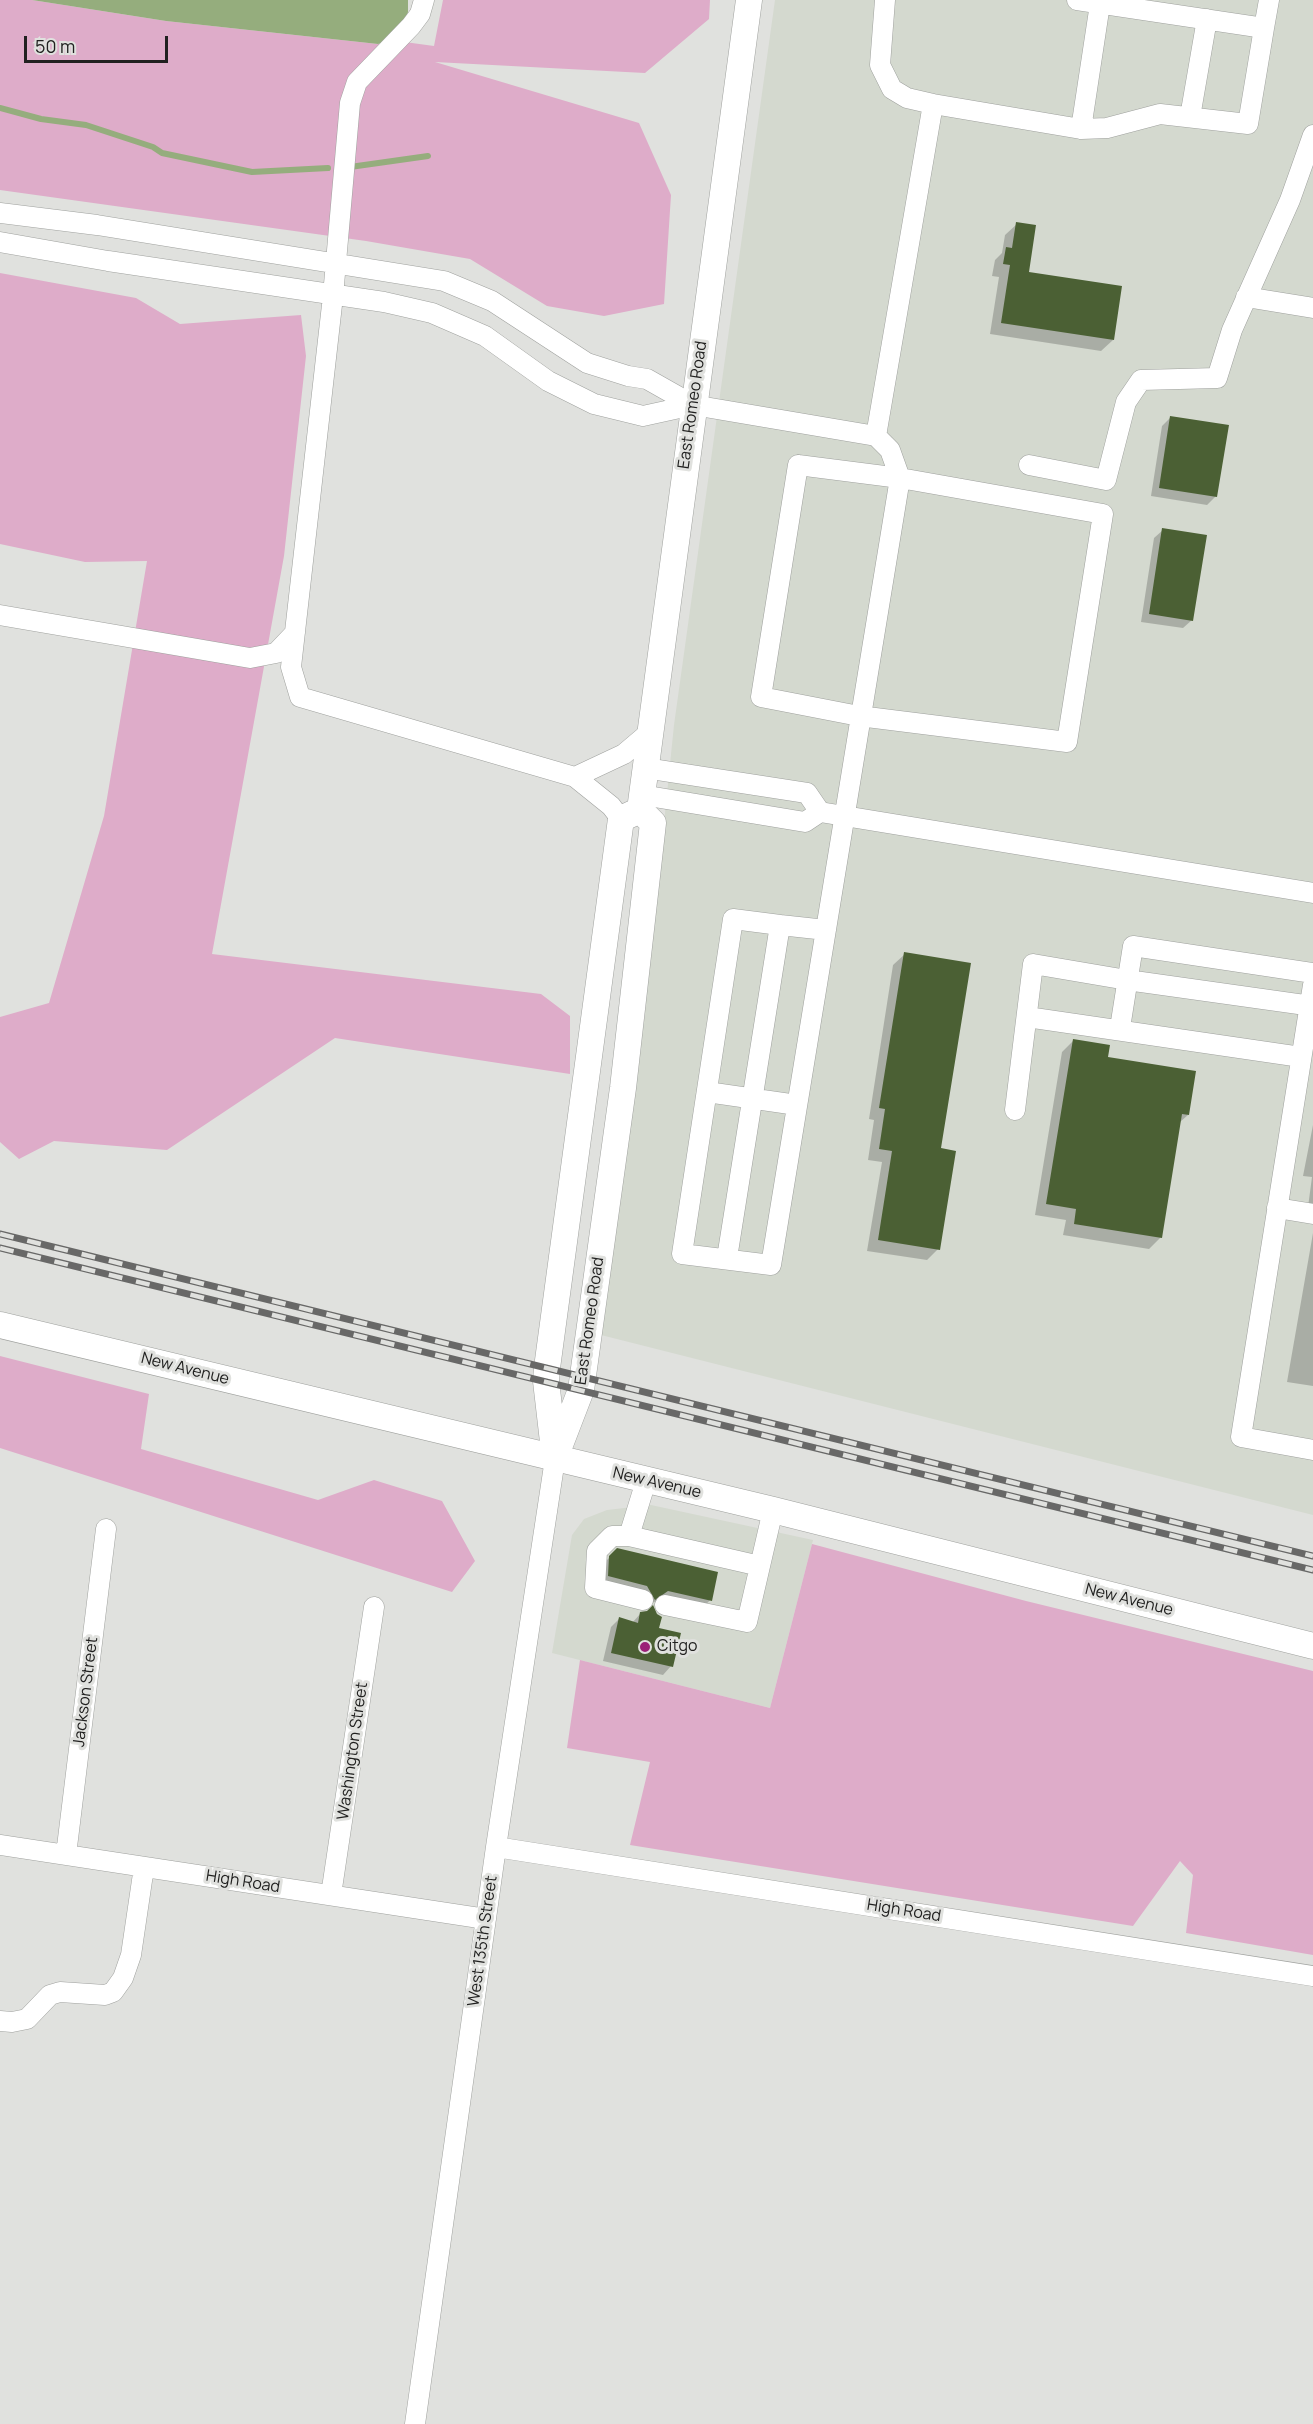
<!DOCTYPE html>
<style>
body{margin:0}
#map{position:relative;width:1313px;height:2424px;overflow:hidden;background:#e0e1de;font-family:Manrope,sans-serif}
canvas{display:block}
.scale{position:absolute;left:24px;top:36px;width:144px;height:27px;box-sizing:border-box;border:3px solid #212120;border-top:0;padding-left:8px;font-size:18px;line-height:21px;white-space:nowrap;color:#212120;-webkit-text-stroke:4px #e0e1de;paint-order:stroke}
</style>
<div id="map">
<canvas width="1313" height="2424"></canvas>
<div class="scale">50 m</div>
</div>
<script>
const g = document.querySelector('canvas').getContext('2d');
g.lineJoin = 'round';
function fillPath(path, color) { g.fillStyle = color; g.fill(path, 'evenodd'); }
const shape = rows => new Path2D(rows.map(r => 'M' + r).join(''));
function stroke(path, color, width, dash) { g.strokeStyle = color; g.lineWidth = width; g.lineCap = dash ? 'butt' : 'round'; g.setLineDash(dash || []); g.stroke(path); }
function drawText(font, color, halo, rows, align = 'center') {
  g.font = font + ' Manrope,sans-serif'; g.lineWidth = 6; g.setLineDash([]); g.textBaseline = 'middle'; g.strokeStyle = halo; g.fillStyle = color; for (const [text, x, y, turn = 0] of rows) {
    g.save(); g.translate(x, y); g.rotate((+turn || 0) * Math.PI / 180); g.textAlign = isNaN(turn) ? turn : align; if (halo) g.strokeText(text, 0, 0); g.fillText(text, 0, 0); g.restore();
  }
}
fillPath(shape([
 [775,0,1313,0,1313,1515,601,1335,644,1020,674,725],
 [651,1505,813,1540,770,1708,552,1653,572,1535,584,1519,607,1510]
]), '#d4d9cf');
fillPath(shape([
 [0,0,32,0,166,21,378,44,390,40,434,46,443,0,710,0,709,19,645,73,435,62,639,123,671,195,664,304,604,316,547,306,470,259,366,241,0,190],
 [0,273,136,298,180,324,301,315,306,356,284,556,212,954,541,994,570,1016,570,1074,335,1038,167,1150,54,1141,19,1159,0,1142,0,1017,49,1003,104,816,147,561,85,562,0,544],
 [0,1356,149,1394,141,1449,318,1500,374,1480,442,1501,475,1561,452,1592,0,1448],
 [812,1544,1026,1601,1313,1671,1313,1955,1186,1933,1193,1875,1180,1861,1133,1926,630,1845,650,1762,567,1748,580,1660,770,1708]
]), '#deacc9');
fillPath(shape([
 [32,0,408,0,408,12,403,27,390,40,378,44,166,21]
]), '#95ad7d');
fillPath(shape([
 [1017,224,1027,273,1113,340,1101,351,990,334,999,277,992,276,995,260,1002,253,1005,235],
 [1171,417,1216,496,1207,505,1151,496,1162,426],
 [1163,530,1192,620,1183,628,1141,622,1154,538],
 [905,954,940,1149,938,1249,927,1260,867,1251,882,1162,868,1160,874,1120,869,1119,893,965],
 [1074,1040,1106,1058,1188,1115,1180,1122,1161,1237,1149,1249,1063,1235,1066,1220,1035,1215,1062,1052],
 [1313,1125,1313,1208,1308,1207,1312,1177,1303,1176],
 [1313,1233,1313,1386,1287,1382],
 [610,1557,710,1600,702,1609,659,1599,646,1607,600,1585,601,1566],
 [641,1613,657,1629,671,1666,663,1675,603,1661,611,1627,619,1619,632,1623]
]), '#0003');
stroke(shape([
 [0,108,41,119,86,125,153,147,162,153,252,172,328,168],
 [350,167,428,156]
]), '#95ad7d', 6);
fillPath(shape([
 [1016,222,1036,225,1029,272,1122,286,1114,340,1001,323,1010,265,1003,264,1006,247,1012,248],
 [1170,416,1229,425,1217,497,1159,488],
 [1162,528,1207,535,1193,621,1149,614],
 [904,952,971,963,941,1148,956,1151,940,1250,878,1240,892,1151,879,1149,885,1109,879,1108],
 [1073,1039,1110,1045,1108,1057,1196,1071,1189,1115,1182,1114,1162,1238,1074,1224,1076,1209,1046,1204],
 [617,1548,718,1572,712,1601,668,1591,655,1600,647,1586,608,1576,609,1556],
 [653,1605,657,1614,662,1617,659,1628,681,1633,673,1667,611,1653,619,1617,638,1623,640,1612,647,1611]
]), '#4b6034');
const minor = shape([
 [424,0,420,14,411,26,357,82,350,103,333,296,291,667,300,697,575,777,611,806,621,819],
 [885,0,880,65,892,89,907,98,933,104],
 [1077,0,1264,28,1269,0],
 [1190,117,1207,19],
 [1081,129,1100,4],
 [0,213,97,225,444,281,492,301,587,363,628,376,647,379,693,405,876,436,890,450,900,478,771,1265,682,1254,733,919,780,925],
 [0,242,108,261,384,302,432,313,485,336,548,381,594,404,643,416,693,405],
 [1246,297,1313,308],
 [876,436,933,104,1081,129,1107,128,1160,114,1248,124,1264,28],
 [798,465,900,478,1103,514,1067,742,859,716,761,697,798,465],
 [1029,465,1106,480,1126,402,1141,380,1217,378,1232,330,1290,200,1313,135],
 [0,615,250,658,276,653,295,633],
 [645,768,807,793,820,812],
 [575,777,624,754,650,732],
 [642,795,805,822,820,812,1313,893],
 [1313,985,1241,1437,1313,1450],
 [1027,1017,1301,1057],
 [1120,1028,1133,946,1313,973],
 [707,1092,797,1105],
 [1015,1110,1033,964,1127,980,1313,1006],
 [1277,1208,1313,1214],
 [727,1258,780,925,826,930],
 [629,1536,760,1566],
 [643,1600,595,1588,597,1551,612,1536,629,1536,646,1481],
 [665,1605,747,1622,773,1510],
 [0,1845,486,1919],
 [496,1847,1313,1976],
 [66,1855,106,1529],
 [331,1895,374,1607],
 [0,2021,12,2022,27,2019,50,1995,60,1992,105,1995,113,1992,123,1978,131,1955,144,1867],
 [415,2424,496,1847,555,1459]
]);
const major = shape([
 [640,810,749,0],
 [0,1325,773,1510,1313,1646],
 [556,1455,581,1390,623,1088,653,823,640,810],
 [555,1459,546,1381,547,1368,621,819,640,810]
]);
stroke(minor, '#9fa19e', 21);
stroke(major, '#9fa19e', 27);
stroke(minor, '#fff', 20);
stroke(major, '#fff', 26);
const rail = shape([
 [0,1234,1313,1556],
 [0,1248,1313,1570]
]);
stroke(rail, '#686867', 7);
stroke(rail, '#e0e1de', 4.5, [14]);
for (const [x, y, r, color] of [
 [645,1647,6,"#9b2077"]
]) { const dot = new Path2D(); dot.arc(x, y, r, 0, 2 * Math.PI); g.fillStyle = color; g.fill(dot); stroke(dot, '#e0e1de', 2); }
drawText('16px', '#212120', '#e0e1de', [
 ["East Romeo Road",693,405,-82],
 ["East Romeo Road",590,1321,-82],
 ["New Avenue",185,1369,14],
 ["New Avenue",657,1483,13],
 ["New Avenue",1129,1600,14],
 ["Jackson Street",86,1692,-83],
 ["Washington Street",353,1751,-82],
 ["High Road",243,1882,9],
 ["High Road",904,1911,9],
 ["West 135th Street",483,1941,-82]
]);
drawText('16px', '#212120', '#e0e1de', [
 ["Citgo",657,1647]
], 'left');
</script>
